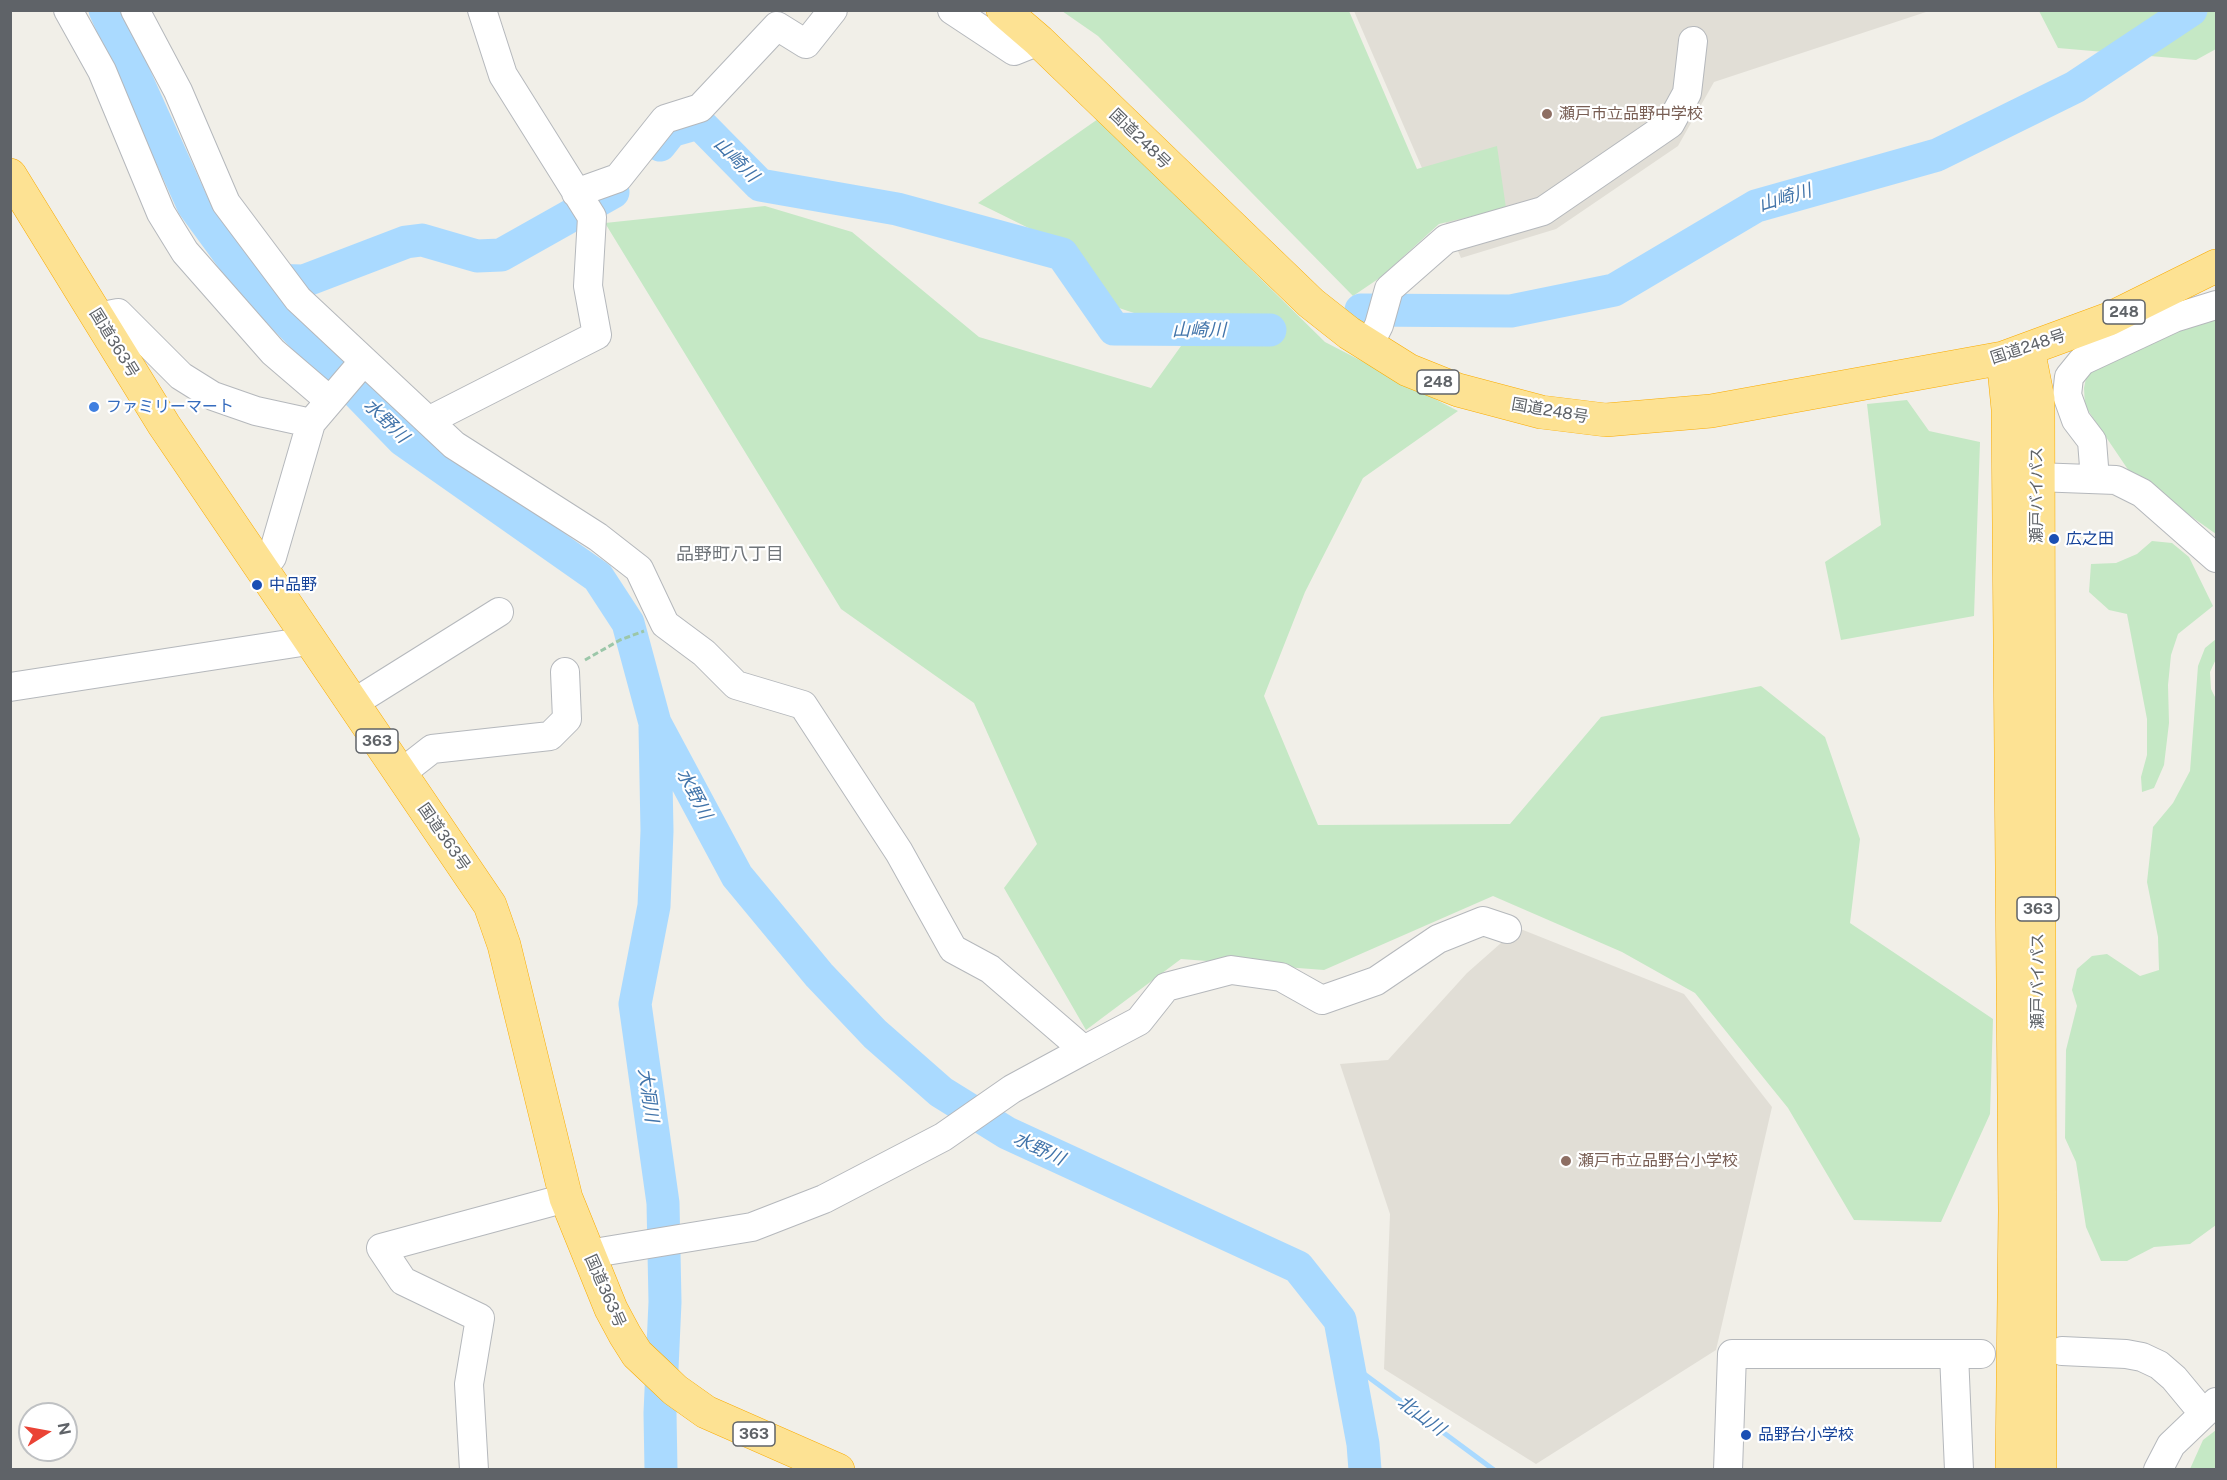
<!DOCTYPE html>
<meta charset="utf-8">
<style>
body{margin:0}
#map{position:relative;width:2227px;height:1480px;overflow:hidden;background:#f1efe8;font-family:"Public Sans",sans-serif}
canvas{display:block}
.frame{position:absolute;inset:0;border:12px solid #5f6368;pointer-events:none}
.north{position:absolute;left:18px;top:1402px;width:60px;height:60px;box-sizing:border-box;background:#fff;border:2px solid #bfc1c3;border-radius:50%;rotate:79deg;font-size:16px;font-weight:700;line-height:24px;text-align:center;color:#5f6368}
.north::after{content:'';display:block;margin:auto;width:21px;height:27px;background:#ea4335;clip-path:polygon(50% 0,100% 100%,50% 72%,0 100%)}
</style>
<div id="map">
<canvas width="2227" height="1480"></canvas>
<div class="frame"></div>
<div class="north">N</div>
</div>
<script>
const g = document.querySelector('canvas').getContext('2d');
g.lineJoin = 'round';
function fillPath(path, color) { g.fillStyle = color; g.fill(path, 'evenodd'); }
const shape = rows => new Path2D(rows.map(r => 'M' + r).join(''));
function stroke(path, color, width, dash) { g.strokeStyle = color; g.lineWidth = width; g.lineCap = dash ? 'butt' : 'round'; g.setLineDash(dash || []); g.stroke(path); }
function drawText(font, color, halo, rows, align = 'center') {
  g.font = font + ' "Public Sans","Noto Sans JP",sans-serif'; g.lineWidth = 4.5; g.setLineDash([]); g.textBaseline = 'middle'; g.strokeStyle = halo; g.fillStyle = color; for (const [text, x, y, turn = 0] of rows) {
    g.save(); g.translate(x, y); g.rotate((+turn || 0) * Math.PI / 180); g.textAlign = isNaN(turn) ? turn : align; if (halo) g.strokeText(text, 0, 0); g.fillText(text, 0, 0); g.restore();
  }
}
fillPath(shape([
 [1354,11,1929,11,1714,82,1678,146,1556,229,1461,258],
 [1518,928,1684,994,1772,1107,1716,1350,1536,1464,1384,1369,1390,1214,1340,1064,1388,1060,1467,973]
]), '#e1ded6');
fillPath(shape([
 [1062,11,1349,11,1417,169,1497,146,1506,208,1439,224,1381,277,1353,296,1098,36],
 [2039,11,2216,11,2216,49,2196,60,2058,48],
 [1098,119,1325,342,1458,411,1363,478,1305,592,1264,696,1318,825,1510,824,1601,717,1761,686,1825,737,1860,839,1850,923,1993,1019,1990,1114,1941,1222,1854,1220,1788,1108,1695,993,1622,952,1493,896,1324,970,1181,959,1086,1030,1004,888,1037,844,974,703,841,609,605,223,765,206,852,232,979,337,1151,388,1191,332,1110,305,1061,244,978,203],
 [2216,309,2216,534,2131,474,2085,406,2084,388,2088,368],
 [1907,400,1929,431,1980,442,1974,616,1841,640,1825,562,1881,525,1867,404],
 [2152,541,2172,543,2189,557,2213,606,2178,634,2171,655,2168,685,2169,723,2164,765,2154,788,2142,792,2141,777,2147,755,2147,719,2127,614,2109,610,2089,592,2091,564,2116,563,2137,554],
 [2216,639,2216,659,2210,672,2211,689,2216,699,2216,1225,2190,1244,2154,1247,2127,1261,2101,1261,2086,1227,2076,1162,2065,1138,2066,1050,2077,1006,2072,990,2077,969,2092,956,2107,954,2140,976,2159,970,2158,937,2147,882,2153,827,2173,803,2190,771,2198,666,2205,648],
 [2216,1430,2216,1469,2190,1469,2203,1440]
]), '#c5e8c5');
stroke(shape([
 [1348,1362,1494,1470]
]), '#aadaff', 5);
stroke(shape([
 [105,10,193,205,248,280,403,440,598,577,628,623,655,723,737,876,819,975,875,1034,941,1092,1007,1133,1298,1267,1340,1320,1363,1444,1365,1470],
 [660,145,671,131,699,123,760,185,897,209,1062,254,1114,329,1270,330],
 [256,280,304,281,406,242,422,240,477,256,501,255,613,192],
 [1361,310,1511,311,1614,290,1756,206,1937,155,2075,87,2191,10],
 [655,727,657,831,654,906,635,1004,663,1203,665,1302,660,1413,661,1470]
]), '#aadaff', 33);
const minor = shape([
 [68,10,102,71,161,213,185,252,273,352,329,400],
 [135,10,178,91,226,203,298,299,454,445,598,537,639,569,665,624,704,653,736,685,803,705,899,852,953,949,990,969,1084,1050,1012,1089,943,1137,824,1199,752,1227,588,1254],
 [952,10,1014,51,1039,41],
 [576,193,618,178,665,119,700,108,777,26,806,44,833,10],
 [97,317,118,313,181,376,213,396,256,411,311,423],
 [1369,345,1379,325,1389,289,1446,239,1543,211,1670,124,1687,93,1693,41],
 [430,420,597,335,588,286,592,217,503,75,482,10],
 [2036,477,2116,480,2142,493,2216,558],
 [2095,479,2092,441,2076,420,2067,395,2069,377,2082,361,2174,318,2216,305],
 [263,569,272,557,311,423,363,362],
 [10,687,308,641],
 [352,704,499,612],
 [400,774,432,749,550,736,567,719,565,672],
 [1084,1050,1139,1021,1166,987,1231,970,1281,977,1322,1000,1376,981,1438,939,1483,921,1507,929],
 [2062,1351,2126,1354,2142,1357,2159,1365,2174,1378,2203,1413],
 [1954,1354,1959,1470],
 [474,1470,469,1384,480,1318,403,1281,381,1248,566,1198],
 [1728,1470,1732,1354,1981,1354],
 [2158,1470,2171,1445,2216,1402]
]);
const highway = shape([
 [1003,10,1039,41,1311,303,1349,333,1408,370,1458,390,1541,412,1606,420,1711,411,2003,358,2109,319,2216,266],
 [10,175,164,425,490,905,504,945,566,1198,611,1309,625,1335,637,1354,654,1370,675,1390,706,1412,838,1470],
 [2028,349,2038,399,2040,1470],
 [2003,358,2008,409,2015,1211,2012,1470]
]);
stroke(minor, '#b5b8bc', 30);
stroke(highway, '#f9ab00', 34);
stroke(shape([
 [585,660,620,640,644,631]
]), '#9cc7a9', 3, [6, 3]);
stroke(minor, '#fff', 28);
stroke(highway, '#fde293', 33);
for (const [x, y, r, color] of [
 [1547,114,6,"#8d6e63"],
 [94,407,6,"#3f7fe0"],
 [2054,539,6,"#1a4fb4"],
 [257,585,6,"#1a4fb4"],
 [1566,1161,6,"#8d6e63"],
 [1746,1435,6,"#1a4fb4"]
]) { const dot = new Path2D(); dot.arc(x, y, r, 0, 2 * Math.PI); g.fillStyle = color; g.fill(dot); stroke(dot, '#fff', 2); }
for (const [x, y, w] of [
 [2124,312,42],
 [1438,382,42],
 [377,741,42],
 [2038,909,42],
 [754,1434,42]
]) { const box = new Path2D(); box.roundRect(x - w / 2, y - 12, w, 24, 4.5); g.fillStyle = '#fff'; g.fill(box); stroke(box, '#5f6368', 1.5); }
drawText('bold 15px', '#5f6368', null, [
 ["248",2124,312],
 ["248",1438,382],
 ["363",377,741],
 ["363",2038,909],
 ["363",754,1434]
]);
drawText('16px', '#785e54', '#fff', [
 ["瀬戸市立品野中学校",1559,114],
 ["瀬戸市立品野台小学校",1578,1161]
], 'left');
drawText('16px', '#5f6368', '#fff', [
 ["国道248号",1140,139,44],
 ["国道363号",114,343,58],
 ["国道248号",2028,347,-18],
 ["国道248号",1550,411,10],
 ["瀬戸バイパス",2037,495,-90],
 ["国道363号",444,837,55],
 ["瀬戸バイパス",2038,981,-90],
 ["国道363号",605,1291,66]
]);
drawText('16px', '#366cbe', '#fff', [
 ["ファミリーマート",106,407]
], 'left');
drawText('16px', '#164399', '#fff', [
 ["広之田",2066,539],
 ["中品野",269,585],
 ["品野台小学校",1758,1435]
], 'left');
drawText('italic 18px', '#4174aa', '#fff', [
 ["山崎川",736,160,45],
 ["山崎川",1785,198,-17],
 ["山崎川",1199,330],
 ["水野川",386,421,44],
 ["水野川",694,794,62],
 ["大洞川",648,1095,82],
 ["水野川",1039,1149,25],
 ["北山川",1421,1416,36]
]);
drawText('18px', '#70757a', '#fff', [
 ["品野町八丁目",730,554]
]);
</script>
